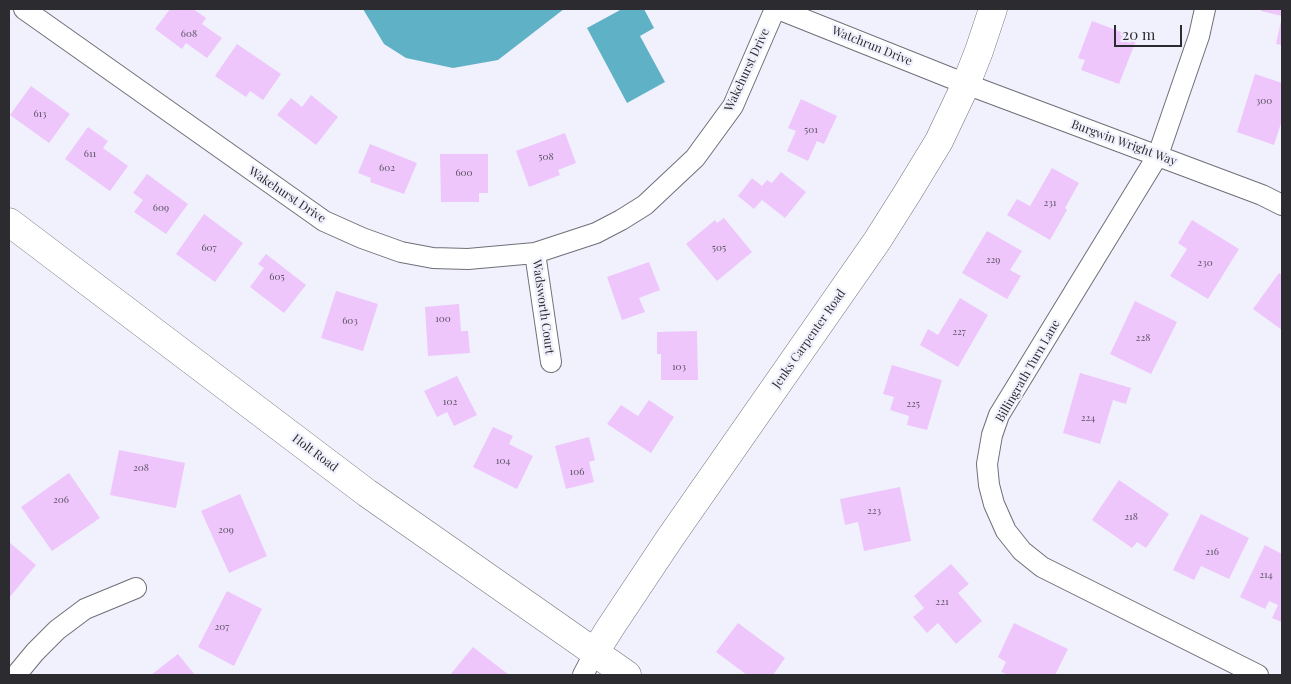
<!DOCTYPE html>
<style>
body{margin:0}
#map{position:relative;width:1291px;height:684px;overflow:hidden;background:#f0f1fc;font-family:"Playfair Display",serif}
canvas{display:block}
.frame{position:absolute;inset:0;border:10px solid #2c2c30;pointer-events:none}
.scale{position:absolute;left:1114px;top:25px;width:68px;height:22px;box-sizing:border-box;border:2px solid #2c2c30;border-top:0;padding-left:6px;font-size:15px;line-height:18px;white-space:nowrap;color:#2c2c30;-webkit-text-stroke:4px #f0f1fc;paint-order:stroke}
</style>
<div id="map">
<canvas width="1291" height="684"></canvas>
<div class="frame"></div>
<div class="scale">20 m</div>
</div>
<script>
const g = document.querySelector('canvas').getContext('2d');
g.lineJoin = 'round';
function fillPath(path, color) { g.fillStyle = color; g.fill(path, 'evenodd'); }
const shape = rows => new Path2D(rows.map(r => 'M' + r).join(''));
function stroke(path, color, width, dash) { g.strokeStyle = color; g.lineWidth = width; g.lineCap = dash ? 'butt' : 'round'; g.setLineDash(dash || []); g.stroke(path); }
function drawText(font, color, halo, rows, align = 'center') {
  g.font = font + ' "Playfair Display",serif'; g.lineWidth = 4.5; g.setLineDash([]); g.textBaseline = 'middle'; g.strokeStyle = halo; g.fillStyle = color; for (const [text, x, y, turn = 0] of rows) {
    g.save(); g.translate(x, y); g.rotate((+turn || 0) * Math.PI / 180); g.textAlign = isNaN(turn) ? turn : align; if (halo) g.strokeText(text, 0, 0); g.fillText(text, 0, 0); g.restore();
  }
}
fillPath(shape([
 [363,9,564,9,498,60,453,68,406,58,384,44],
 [622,9,644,9,654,28,640,36,665,82,627,103,587,28]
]), '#5fb2c6');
fillPath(shape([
 [170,9,193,9,206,18,202,24,222,38,207,58,186,43,182,49,155,29],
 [1261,9,1282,9,1282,16,1261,11],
 [1092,21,1137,38,1119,84,1081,70,1085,60,1078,58],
 [1281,21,1282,21,1282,45,1276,44],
 [237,44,281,74,263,100,250,91,246,97,215,76],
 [1255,74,1282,83,1282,120,1274,145,1237,132],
 [31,86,70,114,49,143,10,115],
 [311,95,338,117,316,145,277,115,291,98,302,107],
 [801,99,837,116,824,144,817,141,808,161,787,151,796,131,788,128],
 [88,127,108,141,103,148,128,166,110,191,65,159],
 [565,133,576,163,558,170,560,175,529,187,516,151],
 [370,144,417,163,404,194,370,182,371,178,358,173],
 [440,154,488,154,488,193,479,193,479,202,441,202],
 [1052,168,1079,183,1065,208,1067,210,1050,240,1007,215,1017,199,1030,206],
 [781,172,806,192,785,218,762,200,754,209,738,196,752,178,762,186,767,180,772,183],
 [147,174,188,204,166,234,134,212,143,200,133,193],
 [204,214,243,243,215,282,176,254],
 [724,218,752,252,717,281,686,244,715,220,717,223],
 [1192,220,1239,249,1208,299,1170,276,1187,249,1178,243],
 [987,231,1022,251,1010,270,1021,276,1007,299,962,273],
 [266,254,306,285,284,313,250,287,264,268,258,264],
 [649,262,660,290,639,298,645,312,622,320,607,277],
 [1279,273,1282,275,1282,330,1253,309],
 [336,291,378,304,363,351,321,338],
 [960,298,988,315,958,367,920,345,928,329,938,335],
 [1135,301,1177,322,1151,374,1110,354],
 [459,304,461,331,468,331,470,353,428,356,425,307],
 [697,331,698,380,661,380,661,354,657,354,657,332],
 [892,365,942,380,927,430,907,425,909,416,890,410,894,397,883,394],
 [1080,373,1131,388,1126,404,1113,400,1100,444,1063,433],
 [457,376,477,415,454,426,447,412,437,417,424,391],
 [649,400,674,417,651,453,607,424,621,405,638,416],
 [493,427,513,436,509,444,533,456,517,489,473,467],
 [589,437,595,460,589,462,594,482,566,489,555,446],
 [119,450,185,463,176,508,110,495],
 [69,473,100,518,52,551,21,507],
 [1119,480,1169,514,1146,548,1137,542,1132,548,1092,520],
 [900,487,911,541,864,551,858,522,845,525,840,499],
 [240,494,267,556,229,573,201,511],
 [1201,514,1249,538,1229,579,1201,566,1194,580,1173,570],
 [9,542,36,565,9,598],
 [1265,545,1282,554,1282,622,1272,618,1278,605,1269,601,1265,609,1240,597],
 [951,564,969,584,958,593,982,621,956,644,938,623,927,633,913,617,924,608,914,596],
 [227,591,262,609,234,666,198,647],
 [738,623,785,658,773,675,747,675,716,652],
 [1014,623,1068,649,1055,675,1009,675,1001,672,1006,662,998,657],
 [473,647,509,675,450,675],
 [178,654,195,675,151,675]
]), '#eec6fc');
const street = shape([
 [24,9,324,221,362,238,401,252,433,258,468,259,535,253,596,233,621,220,645,205,695,158,733,106,775,9],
 [778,9,966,84,1262,195,1282,205],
 [1205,9,1199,36,1158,155,999,415,992,435,987,464,989,485,994,504,1006,531,1022,551,1042,567,1258,675],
 [535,253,551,362],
 [16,675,35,652,57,630,85,609,136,588],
 [583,675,595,652]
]);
const secondary = shape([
 [9,222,367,493,627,675],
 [595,652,610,628,670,538,877,241,908,192,939,141,966,84,979,51,993,9]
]);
stroke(street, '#6f6f79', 22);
stroke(secondary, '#6f6f79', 29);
stroke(street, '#fff', 20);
stroke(secondary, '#fff', 28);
drawText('10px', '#5c5263', null, [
 ["608",189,34],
 ["300",1264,101],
 ["613",40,114],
 ["501",811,130],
 ["611",90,154],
 ["508",546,157],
 ["602",387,168],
 ["600",464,173],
 ["231",1050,203],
 ["609",161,208],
 ["607",209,248],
 ["505",719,248],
 ["229",993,260],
 ["230",1205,263],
 ["605",277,277],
 ["100",443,319],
 ["603",350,321],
 ["227",959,332],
 ["228",1143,338],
 ["103",679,367],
 ["102",450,402],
 ["225",913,404],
 ["224",1088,418],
 ["104",503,461],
 ["208",141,468],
 ["106",577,472],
 ["206",61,500],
 ["223",874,511],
 ["218",1131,517],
 ["209",226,530],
 ["216",1212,552],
 ["214",1266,575],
 ["221",942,602],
 ["207",222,627]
]);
drawText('12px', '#2c2c30', '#f0f1fc', [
 ["Watchrun Drive",872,46,22],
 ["Wakehurst Drive",747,70,-65],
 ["Burgwin Wright Way",1124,143,20],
 ["Wakehurst Drive",287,195,34],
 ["Wadsworth Court",543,307,82],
 ["Jenks Carpenter Road",809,339,-55],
 ["Billingrath Turn Lane",1028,371,-60],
 ["Holt Road",315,453,37]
]);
</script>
